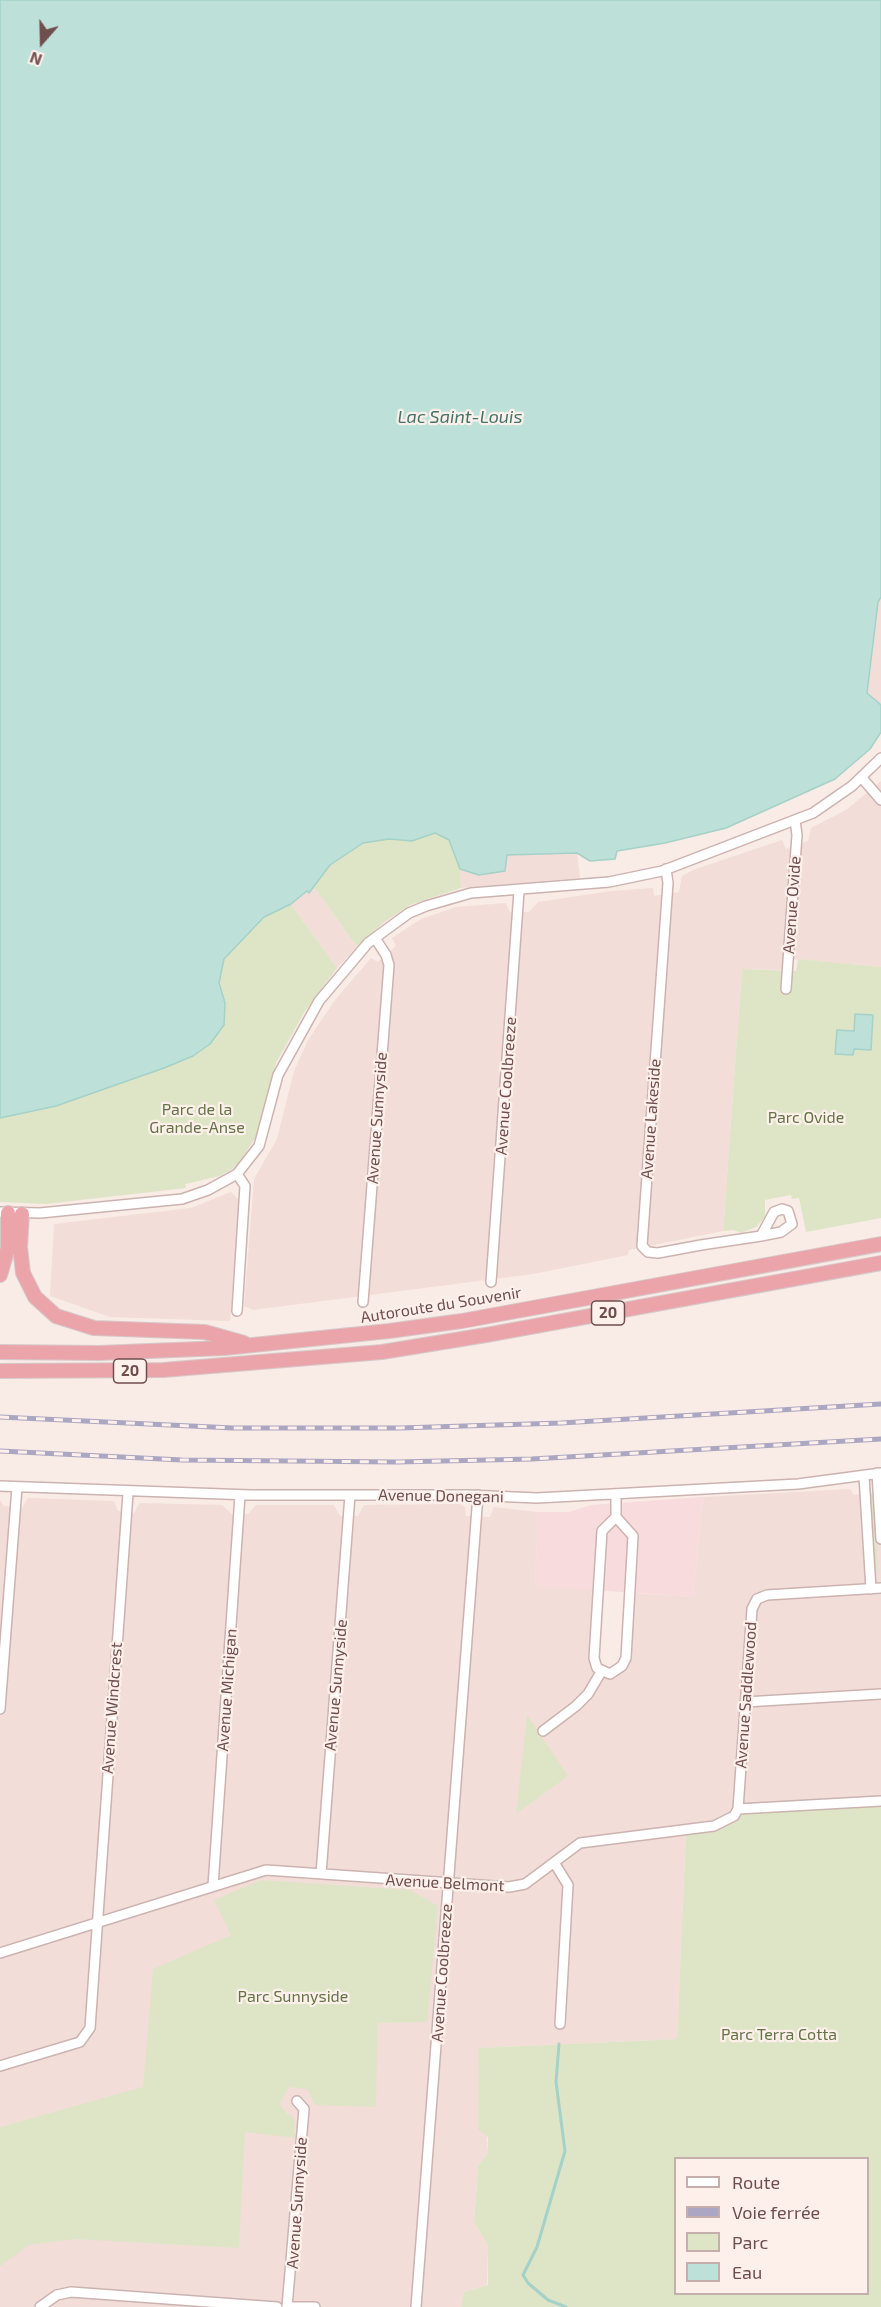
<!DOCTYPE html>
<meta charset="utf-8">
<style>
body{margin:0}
#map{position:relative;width:881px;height:2307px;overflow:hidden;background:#f9ebe6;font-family:"Exo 2",sans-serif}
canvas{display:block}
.legend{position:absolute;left:674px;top:2157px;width:195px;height:138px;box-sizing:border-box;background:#fdf0eb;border:2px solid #c4afac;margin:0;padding:8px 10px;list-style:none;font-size:18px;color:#6f4e4e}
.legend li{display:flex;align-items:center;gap:12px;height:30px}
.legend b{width:30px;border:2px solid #c4afac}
.north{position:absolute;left:12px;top:12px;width:60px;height:60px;-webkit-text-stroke:4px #fdf0eb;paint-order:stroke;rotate:200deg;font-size:16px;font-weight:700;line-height:24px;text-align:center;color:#6f4e4e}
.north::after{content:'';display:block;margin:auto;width:21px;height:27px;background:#6f4e4e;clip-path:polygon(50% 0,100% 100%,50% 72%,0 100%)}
</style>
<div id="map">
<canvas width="881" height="2307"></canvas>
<ul class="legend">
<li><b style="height:8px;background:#fff"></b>Route</li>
<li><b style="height:8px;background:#aba6c1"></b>Voie ferrée</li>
<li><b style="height:16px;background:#dee5c6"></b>Parc</li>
<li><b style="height:16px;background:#bde0d9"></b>Eau</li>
</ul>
<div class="north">N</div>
</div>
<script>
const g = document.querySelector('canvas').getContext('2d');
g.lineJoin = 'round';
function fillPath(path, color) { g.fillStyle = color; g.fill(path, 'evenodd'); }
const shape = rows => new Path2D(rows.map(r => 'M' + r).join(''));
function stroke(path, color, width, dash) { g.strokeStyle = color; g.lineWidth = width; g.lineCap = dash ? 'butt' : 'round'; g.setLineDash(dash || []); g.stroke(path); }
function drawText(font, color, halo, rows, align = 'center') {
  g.font = font + ' "Exo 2",sans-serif'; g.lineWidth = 4.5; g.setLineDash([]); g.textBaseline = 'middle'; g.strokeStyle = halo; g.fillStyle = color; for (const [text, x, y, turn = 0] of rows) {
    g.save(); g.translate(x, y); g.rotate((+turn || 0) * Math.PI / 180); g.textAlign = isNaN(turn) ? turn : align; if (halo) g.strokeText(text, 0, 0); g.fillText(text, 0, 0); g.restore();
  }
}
fillPath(shape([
 [881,597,881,705,867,693,878,602],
 [881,781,881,967,783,958,781,970,742,969,723,1231,629,1250,628,1255,533,1274,253,1310,244,1306,254,1179,277,1139,294,1071,308,1040,335,1000,371,958,378,962,396,946,392,938,421,919,456,907,506,903,510,912,529,912,538,902,611,891,653,888,654,896,679,892,682,876,693,870,782,840,786,849,808,841,811,828,846,810],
 [533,853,577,853,580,878,461,888,460,869,479,875,505,871,506,855],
 [314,887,357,947,337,968,291,904,308,891,310,893],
 [231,1192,240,1201,230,1321,110,1317,50,1296,54,1224,191,1208],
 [850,1489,854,1495,881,1492,881,1800,734,1816,686,1830,677,2039,479,2048,488,2152,478,2166,474,2222,488,2246,487,2285,464,2292,461,2307,0,2307,0,1500,4,1506,22,1508,28,1498,114,1501,118,1511,134,1513,140,1503,222,1505,232,1514,248,1514,256,1505,334,1505,340,1516,358,1516,364,1505,459,1504,465,1507,466,1516,490,1517,494,1507,538,1512,535,1586,599,1588,594,1658,601,1672,622,1666,630,1593,693,1597,703,1497]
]), '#f2ddd8');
fillPath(shape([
 [703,1497,693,1597,535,1586,538,1512,569,1512,591,1505]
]), '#f8dbdc');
fillPath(shape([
 [435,833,449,840,460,869,461,888,410,905,383,923,357,947,314,887,320,876,337,858,363,843,389,839,412,841],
 [291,904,337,968,305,1011,276,1063,256,1137,237,1166,220,1176,185,1184,186,1188,46,1204,0,1202,0,1118,56,1106,193,1056,210,1044,224,1025,225,1004,219,983,224,959,264,917],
 [798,959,881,967,881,1218,806,1232,799,1198,792,1199,791,1195,765,1200,765,1217,756,1227,741,1233,734,1230,723,1231,742,969,796,971],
 [870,1493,873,1493,878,1571,874,1571],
 [527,1715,568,1776,516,1814],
 [881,1800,881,2307,461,2307,464,2292,488,2285,488,2246,474,2222,478,2166,488,2152,488,2137,478,2129,479,2048,677,2039,686,1830,714,1826,738,1809],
 [676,2158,868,2158,868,2294,676,2294],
 [261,1880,410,1890,438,1906,427,2022,378,2023,376,2107,315,2105,307,2089,289,2087,280,2104,286,2113,294,2118,295,2138,245,2132,239,2248,75,2239,29,2245,0,2266,0,2127,143,2087,153,1969,231,1935,214,1900]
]), '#dee5c6');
const water = shape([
 [0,0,881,0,881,597,878,602,867,693,881,705,881,732,870,749,835,779,726,828,665,843,617,851,615,859,590,861,577,853,507,855,505,871,479,875,460,869,449,840,435,833,412,841,389,839,363,843,330,865,309,893,307,891,291,904,264,917,224,959,219,983,225,1003,224,1025,210,1044,193,1056,164,1068,56,1106,0,1118,0,0],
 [855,1014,873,1015,871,1050,854,1049,853,1055,835,1054,837,1030,854,1031,855,1014]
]);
fillPath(water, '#bde0d9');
stroke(water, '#a4d1c8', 1.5);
stroke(shape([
 [559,2044,556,2082,565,2151,537,2247,523,2275,528,2283,548,2300,566,2307]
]), '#a4d1c8', 3);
const minor = shape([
 [862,778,881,800],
 [666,869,668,883,642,1246,648,1252,658,1253,701,1245,761,1236,781,1232,792,1224,788,1211,782,1209,774,1212,761,1236],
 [786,989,797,835,795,820],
 [0,1212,40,1213,182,1199,208,1190,237,1174,259,1146,278,1075,319,1001,368,943,409,913,426,906,471,893,609,882,662,871,813,813,852,786,881,758],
 [491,1282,519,891],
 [363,1302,389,965,386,955,375,938],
 [237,1311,245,1186,237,1174],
 [877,1473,881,1539],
 [864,1476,871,1589],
 [0,1486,251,1495,468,1495,537,1498,798,1484,881,1473],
 [616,1494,616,1517],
 [616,1517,633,1536,626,1658,622,1666,610,1674,597,1668,594,1658,602,1531,616,1517],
 [745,1702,881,1694],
 [0,1709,17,1487],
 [543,1731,576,1706,588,1694,601,1672],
 [738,1809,752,1609,757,1599,767,1595,881,1588],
 [555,1864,568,1885,560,2024],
 [321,1874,350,1495],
 [213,1886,240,1495],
 [0,1953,266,1870,509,1887,525,1884,580,1843,714,1826,734,1816,738,1809,881,1801],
 [0,2066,80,2042,90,2028,128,1493],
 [40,2307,57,2295,71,2292,277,2307],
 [287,2307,304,2109,297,2101],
 [289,2307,315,2307],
 [416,2307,478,1495]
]);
const highway = shape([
 [22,1214,20,1247,23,1273,35,1297,56,1316,94,1328,205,1332,244,1343],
 [0,1275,8,1248,8,1213],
 [0,1352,99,1353,224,1348,389,1331,462,1321,881,1244],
 [0,1371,163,1370,382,1352,486,1335,881,1263]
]);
stroke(minor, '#ccb3b0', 12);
stroke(highway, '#d4caca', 16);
stroke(minor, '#fff', 9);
stroke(highway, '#eca4ab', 14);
const rail = shape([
 [0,1417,233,1428,400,1428,561,1423,881,1404],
 [0,1451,182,1460,397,1462,532,1459,881,1439]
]);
stroke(rail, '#aba6c1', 5);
stroke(rail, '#fdf0eb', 3, [9]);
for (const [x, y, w] of [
 [608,1313,33],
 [130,1371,33]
]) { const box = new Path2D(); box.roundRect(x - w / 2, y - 12, w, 24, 4.5); g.fillStyle = '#fdf0eb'; g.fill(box); stroke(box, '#6f4e4e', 1.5); }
drawText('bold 15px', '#6f4e4e', null, [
 ["20",608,1313],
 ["20",130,1371]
]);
drawText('16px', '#6f4e4e', '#fdf0eb', [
 ["Avenue Ovide",792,905,-86],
 ["Avenue Coolbreeze",506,1086,-86],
 ["Avenue Sunnyside",377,1118,-86],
 ["Avenue Lakeside",651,1119,-86],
 ["Autoroute du Souvenir",441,1305,-9],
 ["Avenue Donegani",441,1496,1],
 ["Avenue Sunnyside",336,1685,-85],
 ["Avenue Michigan",227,1690,-86],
 ["Avenue Saddlewood",746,1695,-86],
 ["Avenue Windcrest",112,1708,-86],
 ["Avenue Belmont",445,1883,3],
 ["Avenue Coolbreeze",442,1973,-86],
 ["Avenue Sunnyside",297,2203,-86]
]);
drawText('16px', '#647447', '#fdf0eb', [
 ["Parc de la",197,1110],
 ["Grande-Anse",197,1128],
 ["Parc Ovide",806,1118],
 ["Parc Sunnyside",293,1997],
 ["Parc Terra Cotta",779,2035]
]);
drawText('italic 18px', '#44736a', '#fdf0eb', [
 ["Lac Saint-Louis",460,417]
]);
</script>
